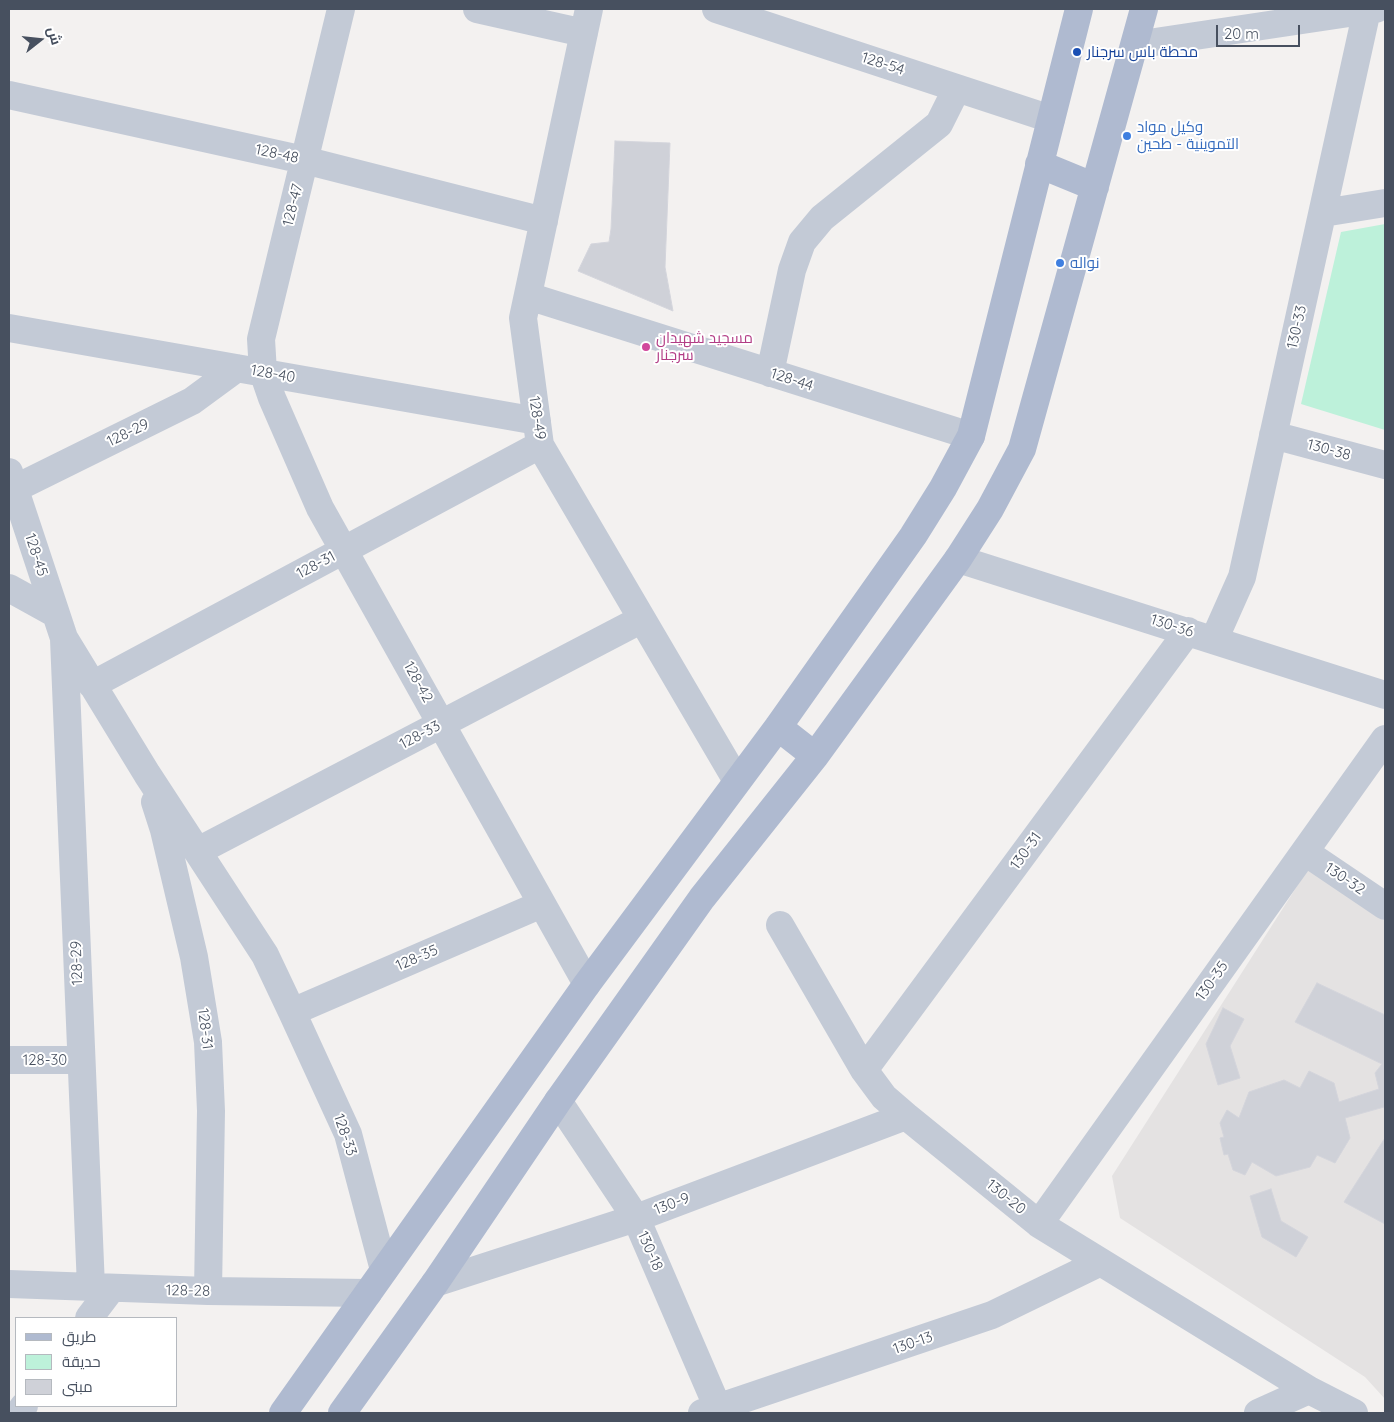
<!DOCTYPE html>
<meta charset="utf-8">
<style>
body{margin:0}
#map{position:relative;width:1394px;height:1422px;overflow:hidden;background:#f3f1f0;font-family:Quicksand,Cairo,sans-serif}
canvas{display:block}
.frame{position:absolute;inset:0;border:10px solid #47505f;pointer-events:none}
.legend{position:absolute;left:15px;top:1317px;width:162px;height:90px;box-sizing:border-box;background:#fff;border:1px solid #b5b9bf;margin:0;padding:6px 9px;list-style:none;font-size:15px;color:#47505f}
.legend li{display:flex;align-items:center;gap:10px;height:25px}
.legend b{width:25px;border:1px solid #b5b9bf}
.north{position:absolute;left:15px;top:15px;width:50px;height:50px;-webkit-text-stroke:4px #fff;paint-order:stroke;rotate:74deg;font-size:14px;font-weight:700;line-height:20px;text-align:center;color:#47505f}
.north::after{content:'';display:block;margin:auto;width:18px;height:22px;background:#47505f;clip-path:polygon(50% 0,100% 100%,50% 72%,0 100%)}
.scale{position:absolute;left:1216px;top:25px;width:84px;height:22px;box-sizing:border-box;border:2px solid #47505f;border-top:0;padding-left:6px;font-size:15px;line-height:18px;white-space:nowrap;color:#47505f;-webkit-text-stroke:4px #fff;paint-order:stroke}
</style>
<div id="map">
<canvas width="1394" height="1422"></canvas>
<div class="frame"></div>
<ul class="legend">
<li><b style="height:6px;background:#afbad0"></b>طريق</li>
<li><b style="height:14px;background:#bdf1da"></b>حديقة</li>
<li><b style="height:14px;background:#cfd1d8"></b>مبنى</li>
</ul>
<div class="north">ش</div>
<div class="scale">20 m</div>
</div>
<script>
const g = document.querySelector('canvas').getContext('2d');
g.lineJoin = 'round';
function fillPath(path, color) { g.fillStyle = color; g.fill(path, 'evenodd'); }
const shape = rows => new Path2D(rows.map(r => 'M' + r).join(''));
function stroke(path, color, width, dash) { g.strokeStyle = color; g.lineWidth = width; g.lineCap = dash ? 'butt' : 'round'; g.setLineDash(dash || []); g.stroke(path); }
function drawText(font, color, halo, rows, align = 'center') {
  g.font = font + ' Quicksand,Cairo,sans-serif'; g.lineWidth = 4; g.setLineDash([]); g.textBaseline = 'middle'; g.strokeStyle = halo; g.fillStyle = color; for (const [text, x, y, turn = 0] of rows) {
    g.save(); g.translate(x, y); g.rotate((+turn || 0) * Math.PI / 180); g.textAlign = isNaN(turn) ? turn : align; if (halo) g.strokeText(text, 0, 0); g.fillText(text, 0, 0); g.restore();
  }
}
fillPath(shape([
 [1308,869,1385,921,1385,1399,1365,1377,1120,1218,1112,1176]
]), '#e4e2e2');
fillPath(shape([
 [1385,224,1385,430,1301,404,1341,232]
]), '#bdf1da');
const building = shape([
 [615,141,670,143,665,267,673,311,578,271,591,244,609,242,611,229,615,141],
 [1317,983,1385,1015,1385,1111,1384,1107,1345,1118,1350,1138,1335,1163,1317,1155,1310,1167,1276,1176,1252,1162,1245,1175,1233,1170,1228,1154,1224,1155,1220,1138,1224,1137,1220,1123,1227,1110,1239,1118,1249,1092,1284,1080,1300,1088,1309,1071,1334,1083,1339,1102,1379,1089,1375,1073,1382,1064,1295,1022,1317,983],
 [1223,1008,1244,1019,1230,1046,1240,1078,1218,1085,1206,1044,1223,1008],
 [1385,1138,1385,1224,1344,1202,1385,1138],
 [1271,1189,1281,1221,1308,1237,1296,1257,1262,1237,1250,1196,1271,1189]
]);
fillPath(building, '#cfd1d8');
stroke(building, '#d4d5dc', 1);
stroke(shape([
 [341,9,261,339,263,372,272,398,320,508,587,984],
 [477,9,584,33],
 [589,9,523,318,540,445,737,781],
 [716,9,1051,119],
 [1135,45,1376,9],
 [9,95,304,160,544,221],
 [1323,213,1385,203],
 [528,296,971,436],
 [9,328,537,421],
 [770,373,792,270,802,242,822,218,939,124,957,88],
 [1273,435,1385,465],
 [9,472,64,638,147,774,265,955,292,1012,348,1134,384,1270],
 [14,489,192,401,237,368],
 [958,559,1385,695],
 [9,588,56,614],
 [64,639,91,1287],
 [1214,640,1242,577,1367,10],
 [92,685,540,445],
 [155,802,164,830,194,957,208,1042,211,1111,208,1291],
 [198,851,642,619],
 [1305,852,1385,906],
 [780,925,864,1070,884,1097,906,1116,1039,1224,1309,1390,1354,1413],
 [292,1012,542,904],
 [9,1060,81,1060],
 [864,1070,1188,631],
 [558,1101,636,1218,720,1413],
 [1039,1224,1385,739],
 [435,1283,636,1218,906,1116],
 [9,1284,208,1291,368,1293],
 [89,1318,111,1289],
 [19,1413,24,1406],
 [702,1413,992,1315,1101,1262],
 [1258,1413,1309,1390]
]), '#c3cad6', 28);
stroke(shape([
 [1039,164,1095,187],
 [778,727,815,756],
 [283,1413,587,984,778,727,913,536,943,488,971,436,1079,9],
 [342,1413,435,1283,558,1101,702,898,815,756,958,559,990,509,1022,449,1144,9]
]), '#afbad0', 28);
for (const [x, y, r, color] of [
 [1077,52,5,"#1a4fb4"],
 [1127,136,5,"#3f7fe0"],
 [1060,263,5,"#3f7fe0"],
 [646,347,5,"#d1479c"]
]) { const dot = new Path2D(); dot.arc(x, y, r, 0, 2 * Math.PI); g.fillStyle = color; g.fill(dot); stroke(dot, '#fff', 2); }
drawText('15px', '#164399', '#fff', [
 ["محطة باس سرجنار",1087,52]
], 'left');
drawText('15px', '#47505f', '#fff', [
 ["128-54",883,64,18],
 ["128-48",277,154,12],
 ["128-47",293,205,-76],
 ["130-33",1297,327,-77],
 ["128-40",273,374,10],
 ["128-44",792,380,18],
 ["128-49",537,418,81],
 ["128-29",128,433,-26],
 ["130-38",1329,450,15],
 ["128-45",36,555,72],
 ["128-31",316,565,-28],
 ["130-36",1172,626,18],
 ["128-42",418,682,61],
 ["128-33",420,735,-28],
 ["130-31",1026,851,-54],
 ["130-32",1345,879,34],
 ["128-35",417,958,-23],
 ["128-29",77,963,-92],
 ["130-35",1212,981,-54],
 ["128-31",205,1029,83],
 ["128-30",45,1060],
 ["128-33",345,1135,71],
 ["130-20",1006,1197,39],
 ["130-9",672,1204,-21],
 ["130-18",650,1251,66],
 ["128-28",188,1291,1],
 ["130-13",913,1343,-19]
]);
drawText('15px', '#366cbe', '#fff', [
 ["وكيل مواد",1137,127],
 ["التموينية - طحين",1137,144],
 ["نواله",1070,263]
], 'left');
drawText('15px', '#b23c85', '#fff', [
 ["مسجيد شهيدان",656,338],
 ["سرجنار",656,355]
], 'left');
</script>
